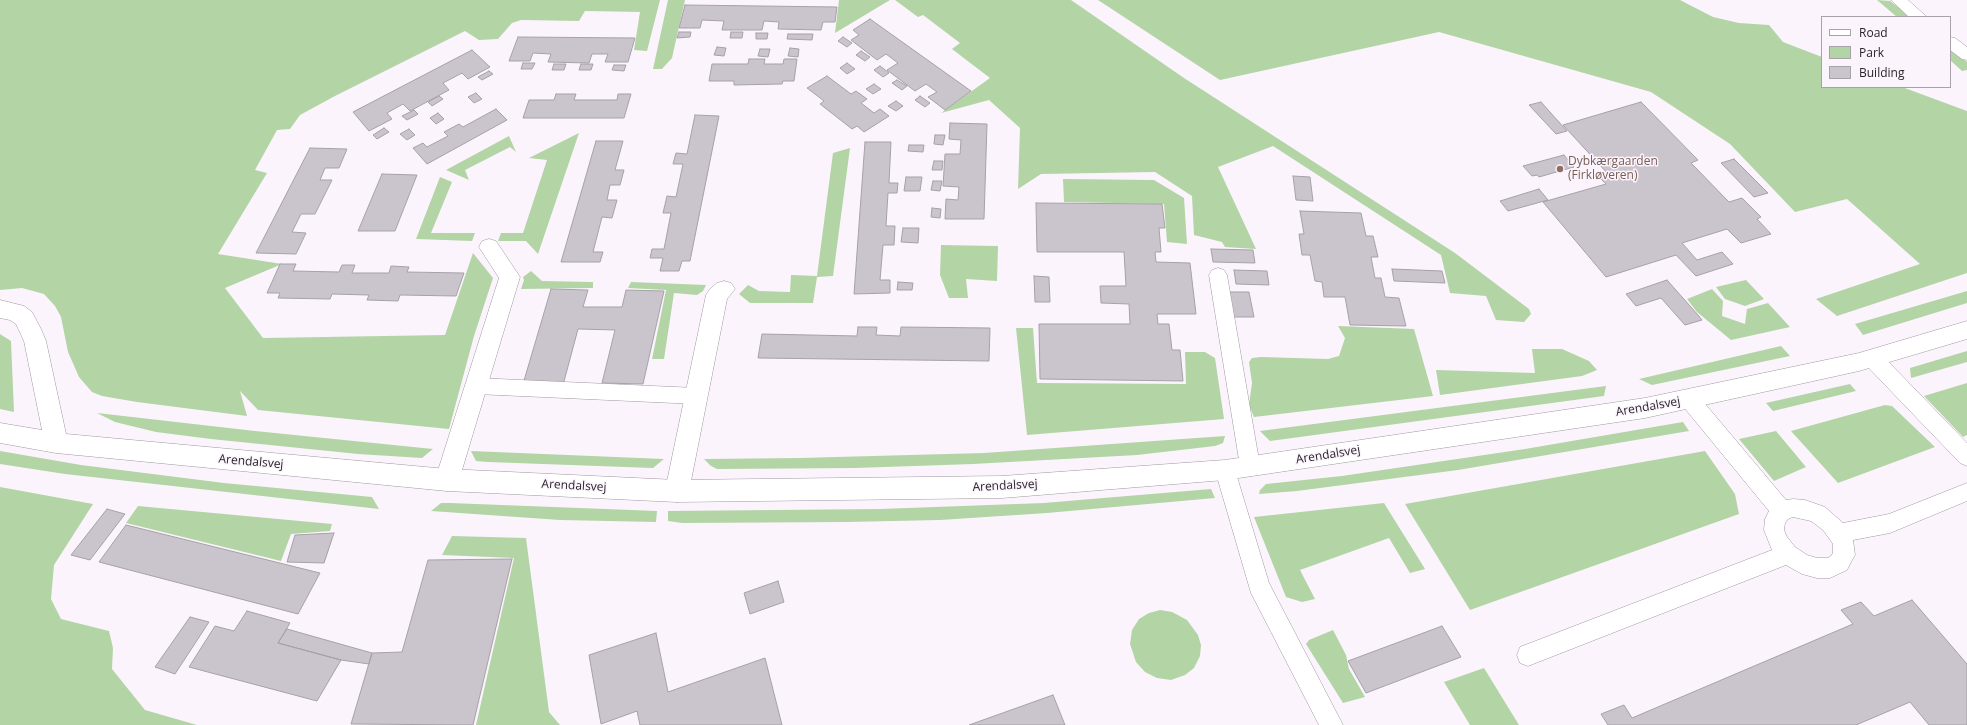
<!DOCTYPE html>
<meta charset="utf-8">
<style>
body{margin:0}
#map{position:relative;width:1967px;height:725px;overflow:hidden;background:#fcf4fd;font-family:"Open Sans",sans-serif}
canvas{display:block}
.legend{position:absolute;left:1821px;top:16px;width:130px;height:72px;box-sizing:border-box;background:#fcf4fd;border:1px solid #a7a1a8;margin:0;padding:5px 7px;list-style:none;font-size:12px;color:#282528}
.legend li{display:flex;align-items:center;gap:8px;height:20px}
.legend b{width:20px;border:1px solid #a7a1a8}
</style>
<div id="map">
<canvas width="1967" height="725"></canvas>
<ul class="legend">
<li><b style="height:5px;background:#fff"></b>Road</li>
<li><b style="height:11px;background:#b3d4a5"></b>Park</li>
<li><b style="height:11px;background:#cac4cd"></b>Building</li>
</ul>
</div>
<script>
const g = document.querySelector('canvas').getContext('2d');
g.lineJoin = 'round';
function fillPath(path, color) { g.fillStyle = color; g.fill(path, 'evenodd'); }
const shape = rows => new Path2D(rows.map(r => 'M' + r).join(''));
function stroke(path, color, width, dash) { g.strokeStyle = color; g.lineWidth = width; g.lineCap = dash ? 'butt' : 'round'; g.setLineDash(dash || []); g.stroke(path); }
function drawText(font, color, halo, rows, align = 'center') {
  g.font = font + ' "Open Sans",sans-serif'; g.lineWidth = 3; g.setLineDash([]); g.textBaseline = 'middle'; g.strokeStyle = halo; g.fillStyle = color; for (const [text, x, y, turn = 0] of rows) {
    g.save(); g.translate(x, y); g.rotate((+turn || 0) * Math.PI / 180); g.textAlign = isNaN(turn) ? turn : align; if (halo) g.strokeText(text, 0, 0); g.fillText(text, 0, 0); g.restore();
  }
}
fillPath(shape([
 [0,0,660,0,647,51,634,50,640,12,585,11,579,21,521,20,512,23,498,39,479,40,465,31,335,96,300,115,290,129,277,130,255,170,267,173,218,254,282,264,225,288,263,338,445,335,473,253,493,278,474,336,449,429,258,410,240,391,247,416,137,402,102,396,92,392,79,377,68,352,61,317,55,306,44,294,22,288,0,290],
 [668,0,685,0,672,58,662,69,653,69],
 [839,0,890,0,835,33],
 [895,0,1071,0,1184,78,1455,253,1529,309,1531,314,1524,322,1496,320,1486,296,1450,293,1441,255,1273,146,1218,167,1256,249,1225,247,1222,242,1194,235,1192,196,1155,172,1041,174,1018,189,1020,128,989,100,941,113,990,78,952,49,960,43,923,15,918,17],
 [1098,0,1680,0,1713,17,1739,23,1769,25,1783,42,1822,57,1822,87,1902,87,1967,111,1967,273,1837,316,1816,299,1920,264,1847,199,1795,212,1730,144,1651,92,1439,32,1220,80],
 [1877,0,1890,1,1911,17,1897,17],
 [1950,48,1967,62,1967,70,1962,71,1950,60],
 [579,133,538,254,526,241,498,241,501,233,523,233,547,160,529,158],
 [509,136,516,152,510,147,465,170,469,180,446,170],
 [850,148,833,276,817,277,813,303,750,303,739,294,748,285,759,291,790,292,791,275,817,276,833,153],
 [440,177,452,182,431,233,475,233,472,241,416,239],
 [1063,179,1154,180,1184,198,1187,244,1167,242,1164,204,1064,202],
 [941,245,998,246,997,281,966,279,968,298,949,298,940,275],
 [531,271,542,281,593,282,593,288,521,289,524,280,523,277],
 [1746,280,1764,299,1745,306,1725,299,1716,287],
 [631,282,706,285,703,291,697,295,674,293,664,359,652,359,666,290,628,288],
 [1712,289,1723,301,1722,316,1745,324,1747,309,1768,303,1790,327,1731,340,1697,312,1687,299],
 [1967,291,1967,303,1863,335,1855,324],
 [1338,326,1414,329,1433,396,1254,417,1249,405,1252,383,1249,362,1252,358,1261,357,1328,359,1339,356,1345,338],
 [1016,328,1033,328,1037,383,1186,384,1185,352,1205,352,1215,358,1224,419,1027,435],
 [0,334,11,341,14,412,0,409],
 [1781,346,1790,356,1652,385,1639,379],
 [1532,349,1562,349,1589,361,1597,370,1582,376,1440,395,1436,370,1535,373],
 [1967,351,1967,362,1911,378,1910,368],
 [1967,383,1967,435,1963,437,1924,396],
 [1850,384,1856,391,1773,411,1766,403],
 [1606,386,1604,396,1270,441,1260,431],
 [1885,405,1892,406,1935,447,1838,483,1791,431],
 [97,413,255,431,433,449,422,458,358,454,211,439,156,432,115,422],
 [1683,422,1689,431,1458,470,1297,491,1259,494,1260,490,1266,484,1342,476,1525,449],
 [1776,431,1806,467,1774,481,1739,439],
 [1225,436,1223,443,1215,446,1137,455,973,464,855,468,717,469,711,466,704,459,799,458,984,453],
 [0,451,81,465,224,483,372,497,379,509,65,474,0,464],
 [471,451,664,459,653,468,488,462,476,461],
 [1705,451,1735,494,1739,514,1470,610,1405,504],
 [0,487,93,504,54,565,51,599,61,619,109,631,113,648,112,669,145,710,197,725,0,725],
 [1211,489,1215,498,1047,513,940,520,847,522,682,523,668,521,668,511,880,509,1044,503],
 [441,503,450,503,657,511,656,522,560,520,431,511],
 [1384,503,1425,569,1410,573,1389,538,1300,570,1315,599,1302,602,1286,597,1254,517],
 [138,506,332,524,330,531,291,534,281,561,126,523],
 [452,536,526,538,549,712,560,725,476,725,514,558,442,555],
 [1160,610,1172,612,1187,620,1198,635,1201,645,1200,656,1194,668,1185,675,1171,680,1157,678,1145,672,1136,662,1130,644,1132,630,1139,619,1149,613],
 [1333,630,1346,655,1349,669,1365,697,1343,703,1306,644,1309,640],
 [1484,668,1519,725,1470,725,1444,682]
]), '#b3d4a5');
const building = shape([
 [685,5,837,7,835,22,823,22,821,30,778,29,779,22,764,21,762,30,722,30,724,21,702,20,700,28,679,28,685,5],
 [870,19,971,91,945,110,928,97,937,92,926,84,915,91,887,70,898,63,886,54,877,60,851,40,859,35,853,30,870,19],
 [679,32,691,32,690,37,677,38,679,32],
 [731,32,743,32,742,38,730,38,731,32],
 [756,33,768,33,767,39,756,39,756,33],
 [788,34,813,34,812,40,787,39,788,34],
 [518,37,635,38,628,62,605,62,608,54,592,54,589,63,548,62,551,54,533,53,530,61,509,61,518,37],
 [843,37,852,43,847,47,838,41,843,37],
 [717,47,726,48,724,56,714,55,717,47],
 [790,48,799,49,798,57,788,56,790,48],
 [760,49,770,49,768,57,758,56,760,49],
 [472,50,490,67,468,79,462,73,443,83,449,90,410,111,403,104,387,113,392,119,369,131,353,112,472,50],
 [861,51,870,57,865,61,856,55,861,51],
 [749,59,765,59,764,64,783,64,784,59,797,59,794,81,783,81,782,84,734,85,734,81,709,81,712,64,748,64,749,59],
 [523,63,535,63,532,69,521,69,523,63],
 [847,63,855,69,847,74,840,68,847,63],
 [554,64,566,64,564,70,552,70,554,64],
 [581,64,593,64,591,70,579,70,581,64],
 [614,65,626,65,624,71,612,70,614,65],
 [880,66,889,73,883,77,874,70,880,66],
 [489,71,493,74,482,80,478,77,489,71],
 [827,76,851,94,856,91,867,99,861,103,874,113,880,109,889,116,864,132,857,126,852,129,820,104,824,101,807,88,827,76],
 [897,80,907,86,902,90,892,83,897,80],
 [874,84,881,89,873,94,866,89,874,84],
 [476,93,482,99,474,103,468,97,476,93],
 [556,94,576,94,574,100,617,100,618,94,631,94,624,118,523,118,529,100,554,100,556,94],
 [439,96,443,99,432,106,428,102,439,96],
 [920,96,930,103,925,107,915,100,920,96],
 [896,101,903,106,896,111,888,106,896,101],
 [1541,102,1567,131,1556,134,1529,105,1541,102],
 [1641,102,1698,160,1691,163,1729,202,1742,198,1761,217,1757,219,1771,234,1741,243,1727,229,1682,243,1697,260,1722,252,1733,264,1696,276,1676,255,1606,277,1543,202,1606,184,1599,177,1608,174,1563,125,1641,102],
 [496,109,507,120,427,164,413,148,423,143,427,147,448,136,444,132,459,124,463,127,496,109],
 [414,110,418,114,407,120,402,116,414,110],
 [438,113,444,119,436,124,430,118,438,113],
 [695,115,719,116,690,261,682,261,679,271,660,271,663,258,650,258,652,249,664,249,671,213,663,213,667,196,676,197,683,164,673,164,676,153,687,154,695,115],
 [950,123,987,124,984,219,945,219,946,199,958,200,959,187,943,186,945,154,960,154,961,140,949,139,950,123],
 [384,128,389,132,377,139,373,135,384,128],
 [409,129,415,135,407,140,400,134,409,129],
 [935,135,945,135,943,145,934,144,935,135],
 [596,141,623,141,615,170,624,170,620,185,610,185,607,200,617,200,612,218,602,217,593,252,603,252,600,262,561,262,596,141],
 [865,142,891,142,889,183,898,183,897,193,888,193,886,226,895,226,894,245,883,245,880,280,890,280,890,293,854,294,865,142],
 [909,145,924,145,923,152,908,151,909,145],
 [310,148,347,149,339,168,325,168,320,180,332,180,315,214,301,214,292,232,306,233,296,254,256,253,310,148],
 [1564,155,1574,167,1539,177,1537,175,1532,176,1523,166,1564,155],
 [1734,159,1768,193,1754,197,1721,163,1734,159],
 [934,161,943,161,942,170,932,170,934,161],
 [382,174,417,175,395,231,358,231,382,174],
 [1293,176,1310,177,1313,201,1296,200,1293,176],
 [906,177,922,177,920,191,904,191,906,177],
 [933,181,942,181,940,191,931,190,933,181],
 [1539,189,1548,200,1508,211,1500,201,1539,189],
 [1036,203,1162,204,1165,228,1159,228,1161,252,1155,252,1156,262,1190,263,1196,314,1157,314,1158,324,1169,324,1172,350,1180,350,1183,381,1040,379,1039,324,1130,324,1129,304,1101,303,1100,286,1126,286,1124,252,1037,252,1036,203],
 [932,208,941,209,940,218,931,217,932,208],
 [1300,211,1361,213,1366,236,1373,236,1378,257,1371,257,1375,278,1381,278,1385,297,1399,298,1406,326,1350,325,1345,297,1324,297,1322,282,1315,281,1310,255,1302,255,1299,234,1304,234,1300,211],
 [903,228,919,228,918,243,901,242,903,228],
 [1211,249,1253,250,1255,263,1213,262,1211,249],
 [280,264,296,264,293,271,339,272,342,265,355,265,352,273,389,273,391,266,409,267,407,272,464,273,456,296,400,295,398,301,367,300,369,295,332,294,330,299,278,298,280,293,267,293,280,264],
 [1392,269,1442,271,1445,283,1394,281,1392,269],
 [1234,270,1267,271,1269,285,1236,284,1234,270],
 [1034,276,1049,277,1050,302,1035,302,1034,276],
 [1667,280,1698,315,1702,320,1685,325,1661,298,1636,306,1626,294,1667,280],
 [898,282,913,283,912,290,897,290,898,282],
 [551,289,588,290,583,307,622,307,626,290,664,291,643,384,602,383,615,330,578,329,563,385,523,384,551,289],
 [1229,292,1249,292,1254,317,1233,317,1229,292],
 [858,327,877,327,876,335,900,336,901,327,990,328,989,361,758,358,762,334,857,336,858,327],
 [107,509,125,514,90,560,71,555,107,509],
 [126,525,320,573,298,614,99,562,126,525],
 [334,533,324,563,287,562,295,535,334,533],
 [512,559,473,725,351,724,372,653,402,652,428,560,512,559],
 [778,581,784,602,750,614,744,593,778,581],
 [1912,600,1967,664,1967,725,1929,725,1910,702,1856,725,1608,725,1601,714,1624,705,1632,718,1853,624,1841,610,1861,602,1874,616,1912,600],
 [247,611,290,623,278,643,341,660,317,701,189,667,215,626,234,631,247,611],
 [190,617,209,622,175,674,155,667,190,617],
 [1442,626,1461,657,1366,693,1348,661,1442,626],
 [287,629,372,653,369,664,341,660,278,643,287,629],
 [656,633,668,692,765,658,782,725,640,725,637,711,601,724,589,655,656,633],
 [1053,695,1065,725,969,725,1053,695]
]);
fillPath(building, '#cac4cd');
stroke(building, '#a6a1a9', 1);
const service = shape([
 [1891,0,1908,0,1927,17,1909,17,1891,0],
 [1950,37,1955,38,1967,47,1967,60,1962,59,1950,50,1950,37],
 [1218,268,1224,270,1227,275,1260,466,1257,472,1250,475,1243,472,1240,466,1209,275,1212,270,1218,268],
 [1872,350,1879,352,1967,443,1967,466,1960,463,1865,364,1863,358,1865,352,1872,350],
 [476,378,697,388,704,390,707,396,704,402,697,404,476,394,469,392,466,386,469,380,476,378],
 [1689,391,1696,393,1786,500,1793,499,1805,500,1825,507,1843,523,1889,514,1967,483,1967,501,1890,533,1853,540,1855,555,1851,562,1847,570,1830,578,1817,578,1802,574,1786,565,1528,666,1520,663,1517,655,1520,647,1772,550,1764,530,1765,519,1769,511,1682,405,1679,399,1682,393,1689,391],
 [1793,517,1811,521,1823,530,1833,544,1833,553,1831,556,1828,558,1817,558,1807,555,1795,547,1787,537,1784,530,1785,523,1788,519,1793,517],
 [1225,461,1232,464,1235,470,1269,583,1343,725,1319,725,1251,593,1215,470,1218,464,1225,461]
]);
const minor = shape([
 [489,239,496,241,520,277,459,480,455,487,447,491,439,487,435,480,499,278,479,247,482,241,489,239],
 [724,281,731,283,735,289,727,299,689,491,685,499,677,502,669,499,665,491,706,295,710,289,717,283,724,281]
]);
const tertiary = shape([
 [0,300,24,306,32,312,41,329,46,341,66,434,447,469,677,480,1002,476,1225,460,1645,398,1859,353,1967,321,1967,339,1859,371,1645,418,1225,480,1002,498,677,502,447,491,56,453,0,443,0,423,42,430,24,341,16,324,10,320,0,318,0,300]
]);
stroke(service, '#9f989f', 1);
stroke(minor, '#9f989f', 1);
stroke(tertiary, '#9f989f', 1);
fillPath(service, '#fff');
fillPath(minor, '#fff');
fillPath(tertiary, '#fff');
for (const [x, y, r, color] of [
 [1560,169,4,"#8d6e63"]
]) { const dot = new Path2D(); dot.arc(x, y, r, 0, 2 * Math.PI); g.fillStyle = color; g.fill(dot); stroke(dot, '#fcf4fd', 1.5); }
drawText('12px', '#785e54', '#fcf4fd', [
 ["Dybkærgaarden",1568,162],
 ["(Firkløveren)",1568,176]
], 'left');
drawText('12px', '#282528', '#fcf4fd', [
 ["Arendalsvej",1648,407,-10],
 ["Arendalsvej",1328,455,-9],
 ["Arendalsvej",251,462,5],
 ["Arendalsvej",574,486,3],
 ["Arendalsvej",1005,486,-3]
]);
</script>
